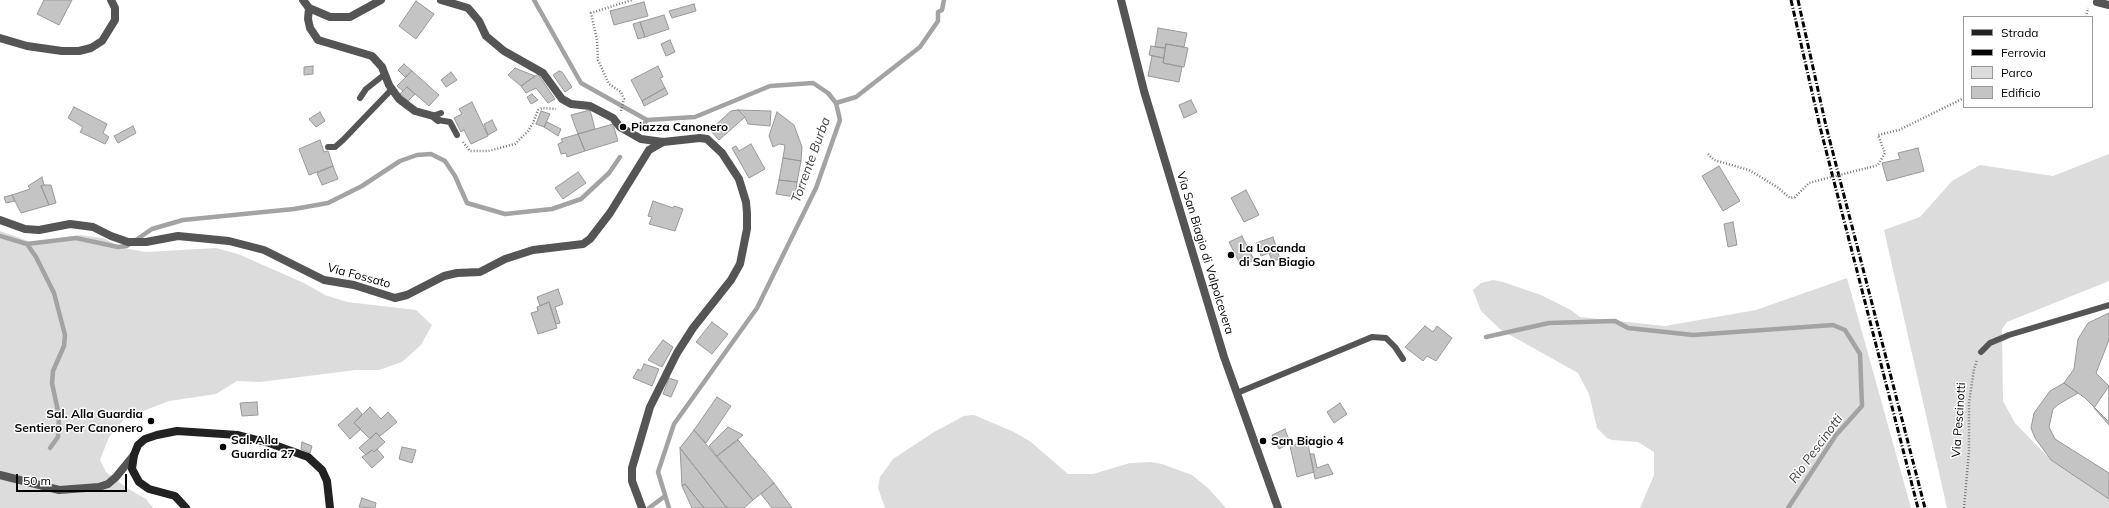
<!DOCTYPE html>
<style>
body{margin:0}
#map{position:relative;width:2109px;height:508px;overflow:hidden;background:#fff;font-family:Mulish,sans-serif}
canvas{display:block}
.legend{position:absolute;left:1963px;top:16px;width:130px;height:92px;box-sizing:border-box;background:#fff;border:1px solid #999;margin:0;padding:5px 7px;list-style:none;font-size:12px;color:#000}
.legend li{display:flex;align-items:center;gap:8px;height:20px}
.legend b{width:20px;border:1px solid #999}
.scale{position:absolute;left:16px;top:474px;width:111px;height:18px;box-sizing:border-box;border:2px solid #000;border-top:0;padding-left:5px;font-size:12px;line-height:14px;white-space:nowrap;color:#000;-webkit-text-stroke:3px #fff;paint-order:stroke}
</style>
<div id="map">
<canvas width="2109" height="508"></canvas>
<ul class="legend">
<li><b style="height:5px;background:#222"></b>Strada</li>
<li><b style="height:5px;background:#000"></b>Ferrovia</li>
<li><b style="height:11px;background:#dcdcdc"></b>Parco</li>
<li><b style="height:11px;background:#c4c4c4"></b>Edificio</li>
</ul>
<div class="scale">50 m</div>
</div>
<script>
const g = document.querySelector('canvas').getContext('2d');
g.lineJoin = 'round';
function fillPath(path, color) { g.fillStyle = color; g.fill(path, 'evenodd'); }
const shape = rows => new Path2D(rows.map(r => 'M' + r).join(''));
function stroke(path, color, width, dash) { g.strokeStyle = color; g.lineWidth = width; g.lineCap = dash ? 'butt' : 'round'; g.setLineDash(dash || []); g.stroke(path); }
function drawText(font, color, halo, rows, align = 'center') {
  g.font = font + ' Mulish,sans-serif'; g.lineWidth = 3; g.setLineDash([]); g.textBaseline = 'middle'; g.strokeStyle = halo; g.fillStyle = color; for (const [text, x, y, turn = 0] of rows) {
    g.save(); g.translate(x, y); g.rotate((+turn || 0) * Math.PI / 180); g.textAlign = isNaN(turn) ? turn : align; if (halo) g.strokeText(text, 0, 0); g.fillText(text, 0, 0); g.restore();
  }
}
fillPath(shape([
 [2109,154,2109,281,2007,322,2002,329,2003,401,2015,423,2051,460,2109,498,2109,508,1947,508,1884,230,1920,217,1952,181,1980,165,2053,176],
 [0,231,34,243,80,235,103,238,123,248,146,252,216,248,238,254,304,283,325,295,347,302,416,310,432,325,421,345,402,362,379,370,356,370,260,382,237,381,216,394,169,401,125,418,109,437,100,460,106,472,127,488,146,499,153,508,0,508],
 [1847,278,1911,508,1640,508,1654,475,1654,452,1638,442,1612,440,1607,438,1597,428,1589,394,1578,373,1501,330,1481,311,1473,290,1481,283,1493,280,1503,282,1541,295,1571,310,1580,317,1665,326,1756,310],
 [974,415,1014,432,1031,442,1068,474,1093,474,1130,463,1151,462,1162,464,1192,475,1208,488,1226,508,885,508,878,488,880,477,893,459,934,432,964,416]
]), '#dcdcdc');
stroke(shape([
 [534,0,581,83,647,120,695,117,770,86,813,83,828,93,836,103,840,120,816,188,757,308,674,424,658,472,669,508],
 [836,103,856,97,920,47,938,21,938,12,942,10,944,0],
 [641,128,647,120],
 [0,236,27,244,76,238,118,247,127,246,152,229,183,220,294,209,328,203,362,186,400,161,417,155,431,154,445,161,455,176,467,203,505,214,552,209,581,199,609,173,620,157],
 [27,244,36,257,54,293,65,335,64,346,53,371,52,383,59,416,58,437,50,448],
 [1486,337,1549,323,1615,321,1628,328,1693,335,1833,325,1845,330,1860,354,1862,406,1836,435,1788,508],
 [649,508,665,496]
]), '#a3a3a3', 4.5);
const building = shape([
 [44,0,72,0,59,25,37,14,44,0],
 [416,1,434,14,416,39,399,26,416,1],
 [644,2,648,16,614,25,610,11,644,2],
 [694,4,696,11,672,18,669,11,694,4],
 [664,15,669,29,645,37,640,22,664,15],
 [640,22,645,37,638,39,633,24,640,22],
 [1158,28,1187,33,1184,47,1166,44,1165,48,1155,47,1158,28],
 [670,40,675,52,666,56,661,44,670,40],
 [1166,44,1188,48,1184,67,1163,63,1166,44],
 [1151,46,1165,48,1164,58,1149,55,1151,46],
 [1152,56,1164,58,1163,63,1182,67,1179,82,1148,76,1152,56],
 [404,64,412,71,405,77,398,70,404,64],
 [313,66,313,74,304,75,304,67,313,66],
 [658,66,663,77,660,78,665,88,642,101,631,80,658,66],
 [515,68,535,76,521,86,508,75,515,68],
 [412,71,439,95,429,106,407,87,403,91,397,86,412,71],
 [559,71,562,72,572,87,565,92,553,75,559,71],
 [451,72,457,80,446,87,441,80,451,72],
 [538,74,555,99,548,103,536,88,526,93,521,86,538,74],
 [407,87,415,94,408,101,400,94,407,87],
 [665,88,668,94,644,106,642,101,665,88],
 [532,94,538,100,531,104,527,97,532,94],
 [1191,100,1197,112,1184,118,1179,105,1191,100],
 [472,102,488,136,471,144,464,130,461,132,454,118,462,114,459,109,472,102],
 [74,107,107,124,103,133,109,137,105,144,80,132,83,127,68,118,74,107],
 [590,110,595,129,578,134,571,115,590,110],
 [738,110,771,111,770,126,748,124,745,117,738,110],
 [738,110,745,117,719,140,710,130,731,111,738,110],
 [541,111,550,114,544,127,536,124,541,111],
 [320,112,325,121,316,127,309,119,320,112],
 [777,112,794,125,802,147,801,161,783,158,785,145,779,144,773,147,769,136,777,112],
 [492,120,497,130,488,135,484,124,492,120],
 [547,122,561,129,558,136,544,127,547,122],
 [613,124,618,141,585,151,578,134,613,124],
 [133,126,136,133,118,143,114,136,133,126],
 [578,134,585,151,567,157,566,153,561,154,558,144,563,142,561,139,578,134],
 [320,140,324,152,328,151,333,166,309,175,299,149,320,140],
 [751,144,765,169,749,178,732,148,736,146,739,151,751,144],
 [1918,148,1924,171,1887,181,1882,163,1900,159,1898,153,1918,148],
 [783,158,801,161,797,182,779,180,783,158],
 [333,166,338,179,322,185,317,173,333,166],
 [1719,166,1740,201,1723,211,1702,176,1719,166],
 [578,172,586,183,563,199,555,188,578,172],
 [42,177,44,185,41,186,49,205,21,213,12,195,30,189,28,186,42,177],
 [779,180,797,182,795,197,776,194,779,180],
 [44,185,51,185,56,203,49,205,41,186,44,185],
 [1246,190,1259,215,1244,222,1231,198,1246,190],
 [12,195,15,201,6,203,4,197,12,195],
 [653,201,673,208,674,206,683,209,675,231,649,224,652,217,648,216,653,201],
 [1733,222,1737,245,1728,247,1724,224,1733,222],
 [1242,236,1254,260,1241,266,1229,242,1242,236],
 [1273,237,1280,259,1272,261,1269,253,1261,256,1256,243,1273,237],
 [558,289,563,304,555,307,560,323,556,324,549,302,540,306,537,297,558,289],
 [549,302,557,328,538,334,531,313,538,311,537,307,549,302],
 [2109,313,2109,340,2096,373,2109,386,2109,422,2085,398,2064,383,2074,369,2078,339,2088,323,2109,313],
 [712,322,728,334,712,354,696,342,712,322],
 [1425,326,1433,332,1437,326,1452,338,1436,361,1427,356,1423,361,1405,347,1425,326],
 [663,340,673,347,662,367,648,360,663,340],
 [644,364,659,369,652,386,633,378,638,369,641,371,644,364],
 [669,378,678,381,671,397,663,394,669,378],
 [2064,383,2078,393,2059,404,2053,409,2049,427,2055,439,2109,473,2109,499,2051,460,2035,438,2031,428,2034,413,2050,391,2064,383],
 [2109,386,2109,425,2094,408,2109,386],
 [717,397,731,406,706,443,694,430,717,397],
 [257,402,258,415,242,416,240,403,257,402],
 [1340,403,1347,414,1334,423,1327,412,1340,403],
 [370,407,381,419,388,412,397,422,380,436,376,433,370,439,354,423,370,407],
 [357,408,362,414,354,423,361,429,350,439,338,425,357,408],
 [728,427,743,435,717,456,709,446,728,427],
 [1285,429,1290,443,1279,449,1272,435,1285,429],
 [694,430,753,500,744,508,727,508,680,448,694,430],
 [376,433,385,442,374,452,372,450,366,455,359,448,376,433],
 [738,440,774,483,753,500,717,456,738,440],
 [1307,440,1314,472,1297,477,1290,446,1307,440],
 [302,442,312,446,310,453,301,449,302,442],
 [402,447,416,450,412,463,399,459,402,447],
 [680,448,727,508,704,508,685,484,682,486,680,448],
 [377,449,384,457,372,468,362,457,372,450,374,452,377,449],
 [1310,454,1314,454,1317,468,1328,464,1333,474,1315,479,1310,454],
 [774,483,792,508,772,508,761,494,774,483],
 [685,484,704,508,692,508,682,486,685,484],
 [362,498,376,503,375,508,359,507,362,498]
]);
fillPath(building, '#c4c4c4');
stroke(building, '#999', 1);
stroke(shape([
 [2086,17,2088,8],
 [621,111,624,99,621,92,609,84,598,60,597,40,591,13,632,0],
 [463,142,470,151,488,151,515,144,528,131,533,123,538,110,542,108,556,109],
 [1708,154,1714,160,1749,170,1777,187,1790,198,1795,197,1809,183,1824,179],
 [1867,168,1878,165,1885,153,1878,135,1899,130,1964,98],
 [1964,508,1969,451,1969,403,1974,369,1977,360]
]), '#777', 2.5, [1, 2]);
stroke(shape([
 [360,98,366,89,385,74],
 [433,116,441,113],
 [438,120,450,122,457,135],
 [328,147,335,147,343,140,392,89],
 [1981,352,1990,343,2009,335,2109,305],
 [1237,393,1372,337,1386,338,1395,347,1403,359]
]), '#555', 6);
stroke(shape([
 [303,0,309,8,330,17,350,17,381,0],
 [441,0,468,8,479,21,486,36,504,51,543,73,562,99,571,104,590,106,613,118,620,127,641,139,663,142,700,138,707,139,722,153,739,179,746,202,747,213,747,229,740,264,731,280,693,328,677,353,650,407,632,468,632,481,642,508],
 [1121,0,1144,91,1224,357,1278,508],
 [2097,2,2109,5],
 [309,8,308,19,310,28,318,40,372,56,382,67,389,85,399,99,415,111,433,116,438,120],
 [0,38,27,46,62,51,79,51,91,48,102,41,115,20,115,8,111,0],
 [0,220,25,229,39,230,70,224,93,227,111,236,128,242,146,242,178,236,229,241,264,250,324,280,354,285,395,298,407,295,444,276,457,273,480,272,505,259,533,250,583,244,590,239,610,213,649,150,663,142],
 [0,475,59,490,99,487,108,484,116,477,134,455]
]), '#555', 8);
stroke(shape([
 [186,508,175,496,149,489,139,482,132,469,134,455,138,445,145,439,157,435,177,431,238,435,269,443,308,457,322,470,327,481,330,508]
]), '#222', 8);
stroke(shape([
 [1791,0,1820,127,1918,508],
 [1798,0,1826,126,1925,508]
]), '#000', 3, [6, 2, 1, 2]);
stroke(shape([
 [1824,179,1867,168]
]), '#777', 2.5, [1, 2]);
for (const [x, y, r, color] of [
 [623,127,4,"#000"],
 [1231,255,4,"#000"],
 [151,421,4,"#000"],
 [1263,441,4,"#000"],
 [223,447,4,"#000"]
]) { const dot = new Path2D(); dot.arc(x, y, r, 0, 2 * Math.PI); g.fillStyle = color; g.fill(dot); stroke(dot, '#fff', 1.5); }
drawText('bold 12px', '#000', '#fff', [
 ["Piazza Canonero",631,127],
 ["La Locanda",1239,248],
 ["di San Biagio",1239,262],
 ["Sal. Alla Guardia",143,414,"right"],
 ["Sentiero Per Canonero",143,428,"right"],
 ["Sal. Alla",231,440],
 ["Guardia 27",231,454],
 ["San Biagio 4",1271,441]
], 'left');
drawText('12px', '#000', '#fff', [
 ["Via San Biagio di Valpolcevera",1205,253,73],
 ["Via Fossato",359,276,15],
 ["Via Pescinotti",1959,420,-86]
]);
drawText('italic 13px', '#444', '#fff', [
 ["Torrente Burba",811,160,-70],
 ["Rio Pescinotti",1816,449,-54]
]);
</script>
